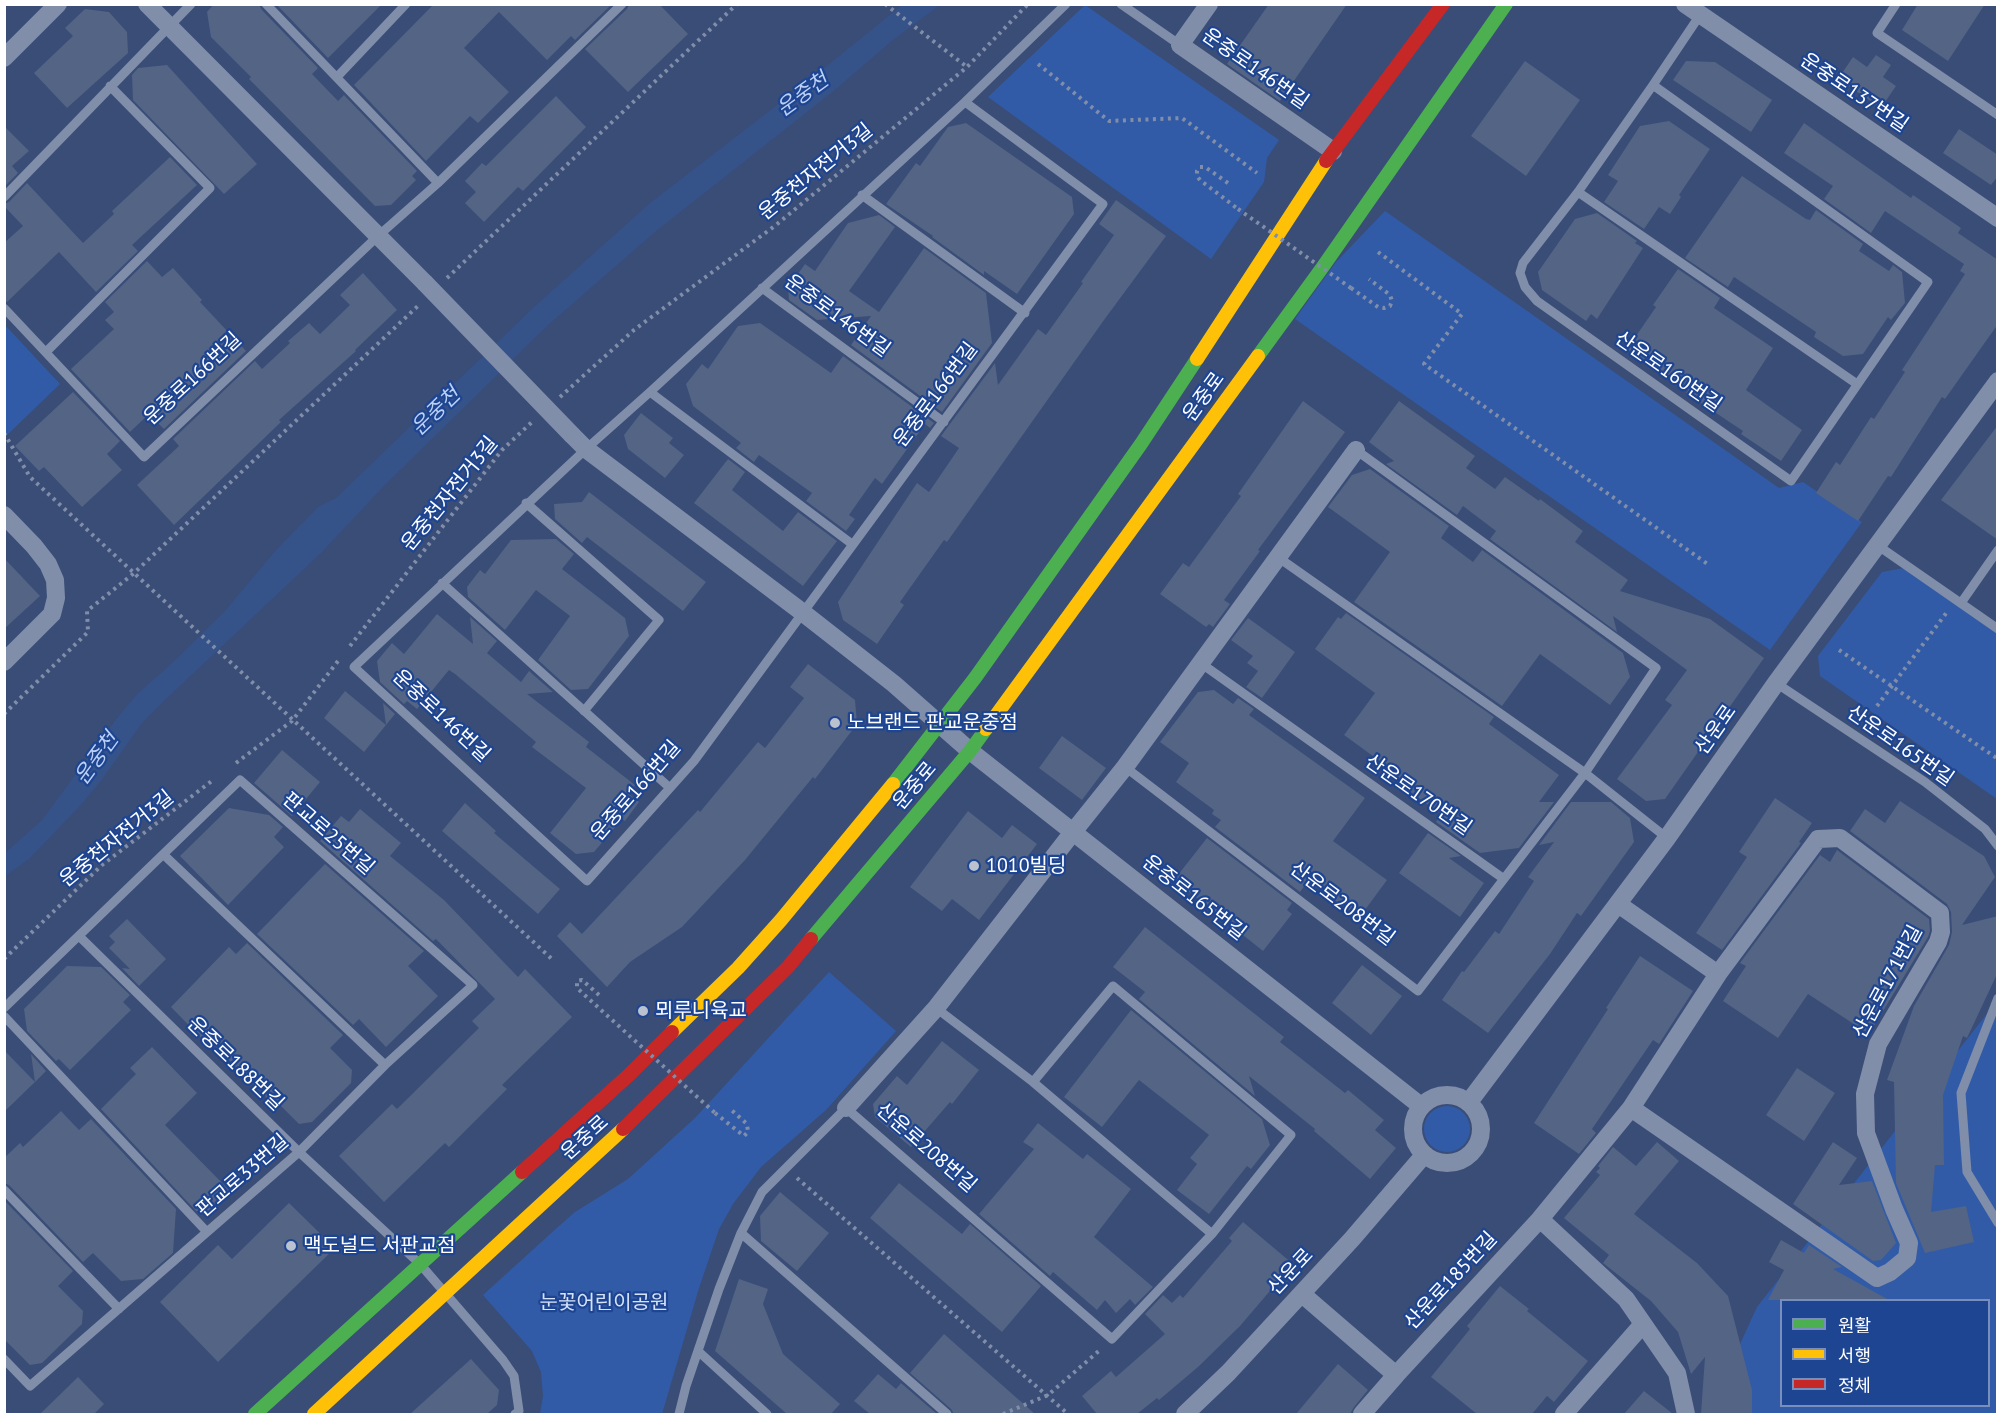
<!DOCTYPE html>
<meta charset="utf-8">
<style>
body{margin:0}
#map{position:relative;width:2002px;height:1419px;overflow:hidden;background:#394d77;font-family:"PT Sans","Noto Sans KR",sans-serif}
canvas{display:block}
.frame{position:absolute;inset:0;border:6px solid #fff;pointer-events:none}
.legend{position:absolute;left:1780px;top:1299px;width:210px;height:108px;box-sizing:border-box;background:#1e4592;border:2px solid #788fbe;margin:0;padding:8px 10px;list-style:none;font-size:18px;color:#fff}
.legend li{display:flex;align-items:center;gap:12px;height:30px}
.legend b{width:30px;border:2px solid #788fbe}
</style>
<div id="map">
<canvas width="2002" height="1419"></canvas>
<div class="frame"></div>
<ul class="legend">
<li><b style="height:8px;background:#4caf50"></b>원활</li>
<li><b style="height:8px;background:#ffc107"></b>서행</li>
<li><b style="height:8px;background:#c62828"></b>정체</li>
</ul>
</div>
<script>
const g = document.querySelector('canvas').getContext('2d');
g.lineJoin = 'round';
function fillPath(path, color) { g.fillStyle = color; g.fill(path, 'evenodd'); }
const shape = rows => new Path2D(rows.map(r => 'M' + r).join(''));
function stroke(path, color, width, dash) { g.strokeStyle = color; g.lineWidth = width; g.lineCap = dash ? 'butt' : 'round'; g.setLineDash(dash || []); g.stroke(path); }
function drawText(font, color, halo, rows, align = 'center') {
  g.font = font + ' "PT Sans","Noto Sans KR",sans-serif'; g.lineWidth = 4.5; g.setLineDash([]); g.textBaseline = 'middle'; g.strokeStyle = halo; g.fillStyle = color; for (const [text, x, y, turn = 0] of rows) {
    g.save(); g.translate(x, y); g.rotate((+turn || 0) * Math.PI / 180); g.textAlign = isNaN(turn) ? turn : align; if (halo) g.strokeText(text, 0, 0); g.fillText(text, 0, 0); g.restore();
  }
}
fillPath(shape([
 [1085,5,1279,140,1267,158,1264,182,1211,259,988,97],
 [1385,211,1779,488,1803,482,1862,522,1770,650,1295,319,1336,262],
 [5,325,60,384,5,437],
 [1904,568,1997,633,1997,799,1820,676,1818,656,1882,572],
 [829,972,896,1031,826,1110,761,1167,733,1204,719,1229,699,1288,662,1414,540,1414,543,1396,541,1372,532,1351,483,1295,559,1226,575,1212,628,1179,695,1118],
 [1997,1001,1997,1414,1708,1414,1757,1307],
 [1782,1300,1988,1300,1988,1406,1782,1406],
 '1424 1129a23 23 0 1 1 46 0a23 23 0 1 1-46 0Z'
]), '#325ba7');
fillPath(shape([
 [902,5,940,5,893,40,835,90,655,232,546,327,384,486,321,553,165,700,142,723,101,781,79,807,29,859,5,876,5,853,42,820,117,718,138,693,169,666,224,612,276,550,318,507,336,498,535,306,650,203,812,78]
]), '#355289');
fillPath(shape([
 [214,4,259,4,261,9,318,68,312,74,338,101,344,95,417,171,412,176,416,180,391,205,375,206,249,79,251,77,211,37,207,12],
 [276,4,382,4,328,58],
 [434,4,612,4,575,40,571,36,547,60,499,12,464,48,509,92,478,123,470,116,426,161,354,85],
 [629,4,659,4,688,34,628,92,585,49,627,9],
 [1269,4,1347,4,1280,101,1227,64],
 [1918,4,1985,4,1948,61,1902,30],
 [85,9,109,12,127,32,128,53,67,108,34,73,73,36,65,28],
 [1876,55,1891,65,1883,77,1896,86,1881,108,1838,79,1853,57,1867,67],
 [1525,61,1580,100,1526,176,1471,136],
 [1686,61,1715,62,1772,100,1751,132,1673,80],
 [167,65,257,164,224,194,133,100,132,75,138,68],
 [556,96,586,127,523,191,518,187,484,222,465,203,476,192,465,181,482,163,486,166],
 [1669,121,1710,149,1679,195,1681,197,1670,214,1659,207,1644,229,1604,202,1618,181,1608,175,1640,126],
 [966,123,1072,197,1074,214,1017,294,984,271,984,275,932,237,933,236,886,204,916,163,920,166,948,127],
 [1804,123,1911,198,1913,195,1961,228,1958,233,1998,260,1998,324,1945,399,1942,397,1891,477,1888,476,1858,521,1816,493,1836,462,1840,465,1871,417,1874,419,1905,372,1902,370,1965,274,1960,271,1964,264,1885,211,1871,233,1824,199,1833,186,1784,153],
 [4,126,29,151,12,166,18,173,4,187],
 [1959,129,1998,155,1998,176,1991,185,1943,153],
 [170,157,197,185,132,245,138,251,96,292,59,252,7,302,4,301,4,243,23,226,4,206,4,204,9,202,27,183,83,243,114,214,112,211],
 [1742,176,1806,219,1810,220,1816,210,1863,244,1859,251,1889,271,1893,265,1902,272,1905,303,1891,320,1888,317,1863,354,1843,356,1814,337,1816,332,1734,277,1728,287,1685,258],
 [1116,200,1166,236,1104,320,947,542,944,540,900,602,904,605,877,644,843,620,838,602,917,483,929,492,959,448,941,436,995,363,998,385,1038,329,1046,335,1083,283,1081,282,1114,235,1099,224],
 [1597,213,1637,241,1635,243,1643,248,1597,319,1591,314,1586,321,1542,290,1538,272,1575,219],
 [879,215,895,227,849,291,879,312,924,248,986,293,992,343,942,412,851,345,871,316,817,320,789,300,788,288,805,264,815,271,848,223],
 [147,261,162,277,173,268,202,300,200,302,246,351,164,429,149,414,130,432,71,369,114,329,105,320,114,312,105,302],
 [1678,269,1720,298,1714,308,1773,348,1746,390,1802,430,1781,461,1741,434,1743,431,1686,393,1688,390,1627,349,1656,307,1653,305],
 [363,273,397,310,355,350,356,351,279,420,281,422,174,525,137,485,179,446,173,439,255,361,262,369,290,343,288,341,309,323,320,334,350,305,340,295],
 [760,323,831,373,843,356,934,423,930,428,925,424,882,484,875,478,849,515,855,519,846,531,806,501,812,493,759,455,754,462,736,448,741,443,693,406,686,384,702,364,708,369,738,326],
 [73,392,120,441,107,454,122,470,82,507,44,467,39,471,15,446],
 [1303,401,1345,432,1258,550,1260,551,1224,600,1230,604,1213,627,1209,624,1206,627,1160,594,1183,563,1189,567,1241,496,1238,494],
 [1399,401,1475,456,1466,468,1495,489,1505,477,1539,501,1540,499,1583,531,1575,542,1628,580,1620,591,1710,619,1764,658,1665,799,1646,801,1617,779,1672,705,1665,700,1687,670,1613,616,1617,632,1490,539,1496,531,1463,506,1457,515,1386,464,1394,461,1369,442],
 [641,413,673,438,669,443,684,455,665,478,628,449,624,435],
 [1998,425,1998,540,1941,500],
 [728,459,745,472,732,490,783,531,798,512,837,541,803,586,694,503],
 [1370,469,1449,526,1441,538,1473,562,1482,550,1623,653,1630,677,1610,705,1540,654,1502,706,1354,602,1390,552,1328,507,1352,475],
 [589,492,706,582,683,611,587,537,582,543,555,519,554,504,582,502],
 [556,539,574,554,562,569,625,618,629,636,588,689,571,690,538,660,570,616,536,590,505,630,468,597,467,587,480,570,485,574,511,540],
 [4,558,40,596,4,629],
 [1346,613,1494,717,1489,724,1559,775,1539,802,1554,802,1519,848,1480,853,1436,822,1441,814,1395,781,1399,775,1344,735,1375,693,1315,649,1338,617,1341,619],
 [437,614,473,644,470,617,497,641,487,653,521,682,529,671,553,692,527,694,589,742,586,747,635,785,629,794,639,802,625,821,622,819,594,852,576,854,550,833,586,788,532,747,536,742,455,674,449,670,417,709,407,701,404,704,380,682,377,661,392,643,404,654],
 [1248,618,1295,652,1262,698,1246,687,1258,671,1247,663,1253,656,1231,640],
 [808,664,855,700,857,724,815,779,813,777,745,860,682,927,630,962,607,987,557,936,570,922,582,934,698,810,700,812,758,742,765,748,804,698,790,687],
 [1214,690,1233,704,1238,698,1254,709,1249,715,1365,798,1333,841,1387,880,1359,918,1308,881,1300,892,1215,827,1221,820,1212,814,1214,810,1176,782,1189,763,1160,742,1198,692],
 [345,691,386,725,364,752,324,718],
 [383,703,395,714,386,725],
 [1062,736,1106,768,1082,800,1039,768],
 [282,750,320,782,292,816,254,783],
 [1775,798,1812,823,1799,842,1801,843,1722,950,1696,933,1747,857,1739,852],
 [1900,801,1984,856,1995,877,1962,925,1998,916,1998,972,1967,1038,1963,1036,1943,1095,1944,1165,1935,1165,1931,1212,1966,1206,1974,1242,1925,1253,1896,1183,1894,1082,1887,1080,1914,1006,1949,945,1952,932,1951,912,1947,904,1850,831,1865,809,1885,823],
 [1571,802,1611,802,1630,818,1634,842,1581,916,1577,913,1550,954,1488,1033,1442,1000,1462,971,1464,972,1495,931,1499,934,1534,881,1528,877,1554,842,1539,845],
 [465,803,496,831,494,833,560,889,538,914,442,831],
 [229,808,269,815,283,827,274,837,284,847,228,905,180,856],
 [360,809,401,843,390,856,444,900,518,977,525,969,572,1017,502,1085,507,1089,449,1147,445,1143,384,1202,339,1156,392,1104,397,1109,479,1028,472,1021,495,999,436,939,433,941,320,841,341,816,349,822],
 [968,811,1002,838,1012,825,1037,844,979,920,952,899,942,911,910,887],
 [1428,833,1461,856,1449,858,1484,883,1460,917,1399,873],
 [1207,838,1292,903,1287,910,1292,914,1263,951,1174,880],
 [1837,850,1929,919,1930,931,1928,937,1869,1034,1808,994,1778,1038,1723,1001,1746,966,1740,963,1820,855,1830,862],
 [325,864,424,951,408,966,438,996,386,1047,359,1019,353,1025,257,934],
 [127,919,166,959,139,986,122,968,130,969,109,948,115,942,109,936],
 [1145,927,1284,1037,1280,1042,1345,1093,1348,1090,1384,1120,1375,1130,1396,1148,1370,1179,1314,1131,1315,1129,1249,1076,1255,1096,1139,999,1145,992,1113,967],
 [247,943,343,1035,330,1048,352,1070,351,1083,312,1122,299,1124,271,1096,268,1099,213,1044,210,1047,171,1007,229,947,236,954],
 [1640,956,1693,991,1659,1044,1653,1040,1592,1129,1596,1133,1579,1154,1534,1123,1608,1009,1606,1008],
 [1362,965,1402,996,1371,1035,1332,1003],
 [67,966,101,967,130,995,123,1002,131,1010,70,1070,59,1059,56,1061,27,1031,24,1009],
 [1131,1010,1262,1119,1270,1145,1251,1169,1247,1166,1209,1214,1177,1190,1197,1164,1190,1158,1209,1135,1139,1080,1102,1127,1064,1097],
 [942,1041,979,1070,952,1104,950,1102,911,1147,875,1117,873,1104,897,1076,907,1085],
 [152,1047,197,1093,165,1125,232,1193,213,1212,196,1211,101,1109,136,1074,130,1068],
 [4,1050,35,1082,4,1112],
 [31,1054,46,1071,35,1082],
 [1797,1068,1835,1093,1804,1141,1766,1115],
 [61,1111,79,1130,91,1119,176,1209,173,1253,143,1279,121,1281,93,1253,83,1262,9,1185,4,1183,4,1158,20,1143,23,1147],
 [1038,1123,1083,1159,1087,1154,1131,1189,1094,1237,1153,1287,1135,1305,1130,1299,1116,1313,1105,1300,1097,1310,1053,1272,1050,1276,979,1214,1034,1149,1023,1142],
 [1657,1142,1679,1161,1634,1214,1697,1263,1728,1296,1752,1390,1752,1414,1701,1414,1705,1357,1691,1374,1678,1332,1651,1301,1603,1263,1609,1255,1564,1218,1600,1175,1596,1172,1600,1168,1598,1166,1613,1147,1636,1166],
 [1833,1142,1857,1158,1839,1185,1872,1181,1896,1243,1881,1260,1873,1261,1793,1204],
 [899,1183,962,1234,970,1224,1041,1286,1002,1332,870,1218],
 [780,1192,829,1233,797,1271,761,1241,760,1216],
 [4,1200,73,1271,58,1286,83,1311,82,1324,42,1363,30,1365,4,1339],
 [289,1203,335,1248,218,1362,160,1302,218,1245,232,1259],
 [1243,1222,1293,1264,1240,1326,1198,1367,1159,1400,1157,1398,1137,1414,1097,1414,1082,1396,1111,1371,1116,1377,1165,1334,1145,1314,1163,1295,1172,1303,1180,1295,1183,1298,1232,1241,1229,1238],
 [1781,1240,1804,1253,1809,1245,1842,1267,1833,1269,1889,1300,1768,1300,1784,1270,1769,1262],
 [739,1279,768,1289,763,1304,783,1354,840,1404,831,1414,787,1414,715,1351],
 [1500,1286,1529,1309,1527,1311,1588,1361,1554,1402,1547,1396,1532,1414,1477,1414,1431,1377,1470,1329,1467,1326],
 [944,1334,1035,1414,954,1414,951,1409,910,1373],
 [471,1359,499,1390,497,1405,487,1414,410,1414],
 [1338,1364,1368,1390,1354,1407,1350,1414,1296,1414],
 [878,1374,896,1389,901,1383,937,1414,870,1414,854,1401],
 [78,1377,104,1404,94,1414,40,1414],
 [1644,1391,1673,1414,1624,1414]
]), '#536485');
stroke(shape([
 [885,4,967,67],
 [1038,64,1109,121,1182,118,1257,173],
 [1228,183,1205,167,1200,167,1197,171,1197,176,1200,180,1238,209],
 [1378,252,1462,314,1424,364,1709,565],
 [447,278,737,4],
 [1351,288,1378,307,1384,308,1390,306,1392,301,1390,295,1369,279],
 [560,397,634,330,776,225,967,67,1028,4],
 [4,433,30,477,554,961],
 [350,646,502,450,532,422],
 [1839,650,1998,759],
 [1877,706,1947,612],
 [4,714,88,632,87,611,133,574,420,304],
 [236,763,292,721,338,661],
 [1997,790,1998,790],
 [4,959,102,865,213,780],
 [599,995,582,980,577,981,577,988,601,1010],
 [715,1113,744,1136,748,1132,747,1124,729,1108],
 [797,1178,1068,1414],
 [1003,1414,1048,1395,1100,1350]
]), '#808eaa', 4, [3, 4.5]);
stroke(shape([
 [266,4,438,183],
 [1121,4,1180,45],
 [1896,4,1877,33,1998,115],
 [337,77,406,4],
 [1653,85,1928,282,1791,481,1537,301,1525,287,1520,273,1523,263,1578,192,1653,85],
 [1653,85,1700,15],
 [965,102,1103,204,694,761,587,881,354,667,586,449,650,392,965,102,1066,4],
 [1578,192,1857,384],
 [862,195,1025,313],
 [4,197,191,4],
 [762,288,944,422],
 [4,308,144,457,378,236,438,183,622,4],
 [46,352,210,188,110,86],
 [650,392,852,544],
 [1356,450,1656,668,1585,773,1667,838],
 [526,503,659,620,584,711],
 [1877,545,1998,629],
 [442,583,670,788],
 [1961,603,1998,550],
 [1202,664,1504,879],
 [1776,683,1925,782,1985,829,1998,846],
 [1125,767,1418,991,1585,773,1279,558],
 [164,855,385,1065],
 [80,937,299,1152,420,1264,503,1360,514,1376,519,1411,515,1414],
 [1998,998,1961,1093,1967,1172,1998,1223],
 [4,1008,240,780,473,985,385,1065,299,1152,30,1386,4,1359],
 [936,1008,1033,1082,1212,1234],
 [4,1016,207,1232],
 [4,1190,119,1309],
 [741,1233,947,1414],
 [698,1351,767,1414],
 [679,1414,686,1386,719,1289,741,1233,762,1192,846,1108,1112,1339,1212,1234,1291,1135,1113,986,1033,1082]
]), '#808eaa', 9);
stroke(shape([
 [147,4,425,283],
 [1209,4,1180,45,1333,151],
 [1685,4,1998,218],
 [4,58,58,4],
 [572,435,586,449,802,612,894,684,970,751,1421,1106],
 [4,515,34,546,48,564,55,580,56,598,52,614,4,662],
 [1618,904,1718,974,1818,839,1840,838,1940,913,1941,932,1938,942,1878,1044,1865,1094,1866,1133,1894,1209,1909,1243,1907,1258,1890,1272,1877,1278,1631,1108,1718,974],
 '1413 1129a34 34 0 1 1 68 0a34 34 0 1 1-68 0Z',
 [1469,1102,1667,838,1776,683,1998,381],
 [846,1108,936,1008,1073,832,1125,767,1356,450],
 [1540,1219,1631,1108],
 [1302,1294,1396,1375],
 [1185,1414,1228,1373,1352,1239,1424,1155],
 [1362,1414,1396,1375,1540,1219,1626,1299,1677,1373,1686,1414],
 [1564,1414,1643,1324]
]), '#808eaa', 18);
stroke(shape([
 [1258,356,1322,268,1506,4],
 [893,784,975,678,1141,444,1197,359],
 [811,939,970,751,986,729],
 [255,1414,522,1172]
]), '#4caf50', 14);
stroke(shape([
 [1197,359,1326,161],
 [986,729,1258,356],
 [672,1032,738,968,781,920,893,784],
 [314,1414,623,1129]
]), '#ffc107', 14);
stroke(shape([
 [1326,161,1443,4],
 [623,1129,788,967,811,939],
 [522,1172,630,1074,672,1032]
]), '#c62828', 14);
stroke(shape([
 [1238,209,1351,288],
 [601,1010,715,1113]
]), '#808eaa', 4, [3, 4.5]);
stroke(shape([
 [425,283,572,435]
]), '#808eaa', 18);
for (const [x, y, r, color] of [
 [835,723,6,"#bac1cf"],
 [974,866,6,"#bac1cf"],
 [643,1011,6,"#bac1cf"],
 [291,1246,6,"#bac1cf"]
]) { const dot = new Path2D(); dot.arc(x, y, r, 0, 2 * Math.PI); g.fillStyle = color; g.fill(dot); stroke(dot, '#1e4592', 2); }
drawText('20px', '#fff', '#1e4592', [
 ["운중로146번길",1255,69,35],
 ["운중로137번길",1854,93,34],
 ["운중천자전거3길",816,172,-39],
 ["운중로146번길",837,316,36],
 ["산운로160번길",1668,372,35],
 ["운중로166번길",193,379,-43],
 ["운중로166번길",936,395,-53],
 ["운중로",1204,397,-54],
 ["운중천자전거3길",450,494,-51],
 ["운중로146번길",441,716,43],
 ["산운로",1716,730,-55],
 ["산운로165번길",1900,746,35],
 ["운중로",915,786,-50],
 ["운중로166번길",636,791,-49],
 ["산운로170번길",1418,795,35],
 ["판교로25번길",328,834,41],
 ["운중천자전거3길",117,839,-39],
 ["운중로165번길",1194,898,38],
 ["산운로208번길",1342,904,37],
 ["산운로171번길",1888,982,-62],
 ["운중로188번길",235,1064,44],
 ["운중로",585,1138,-42],
 ["산운로208번길",926,1148,41],
 ["판교로33번길",243,1176,-41],
 ["산운로",1291,1272,-47],
 ["산운로185번길",1451,1281,-47]
]);
drawText('20px', '#fff', '#1e4592', [
 ["노브랜드 판교운중점",847,723],
 ["1010빌딩",986,866],
 ["뫼루니육교",655,1011],
 ["맥도널드 서판교점",303,1246]
], 'left');
drawText('20px', '#d4e2fa', '#1e4592', [
 ["눈꽃어린이공원",604,1303]
]);
drawText('italic 21px', '#bbd0f5', '#1e4592', [
 ["운중천",803,95,-36],
 ["운중천",436,412,-44],
 ["운중천",97,759,-54]
]);
</script>
